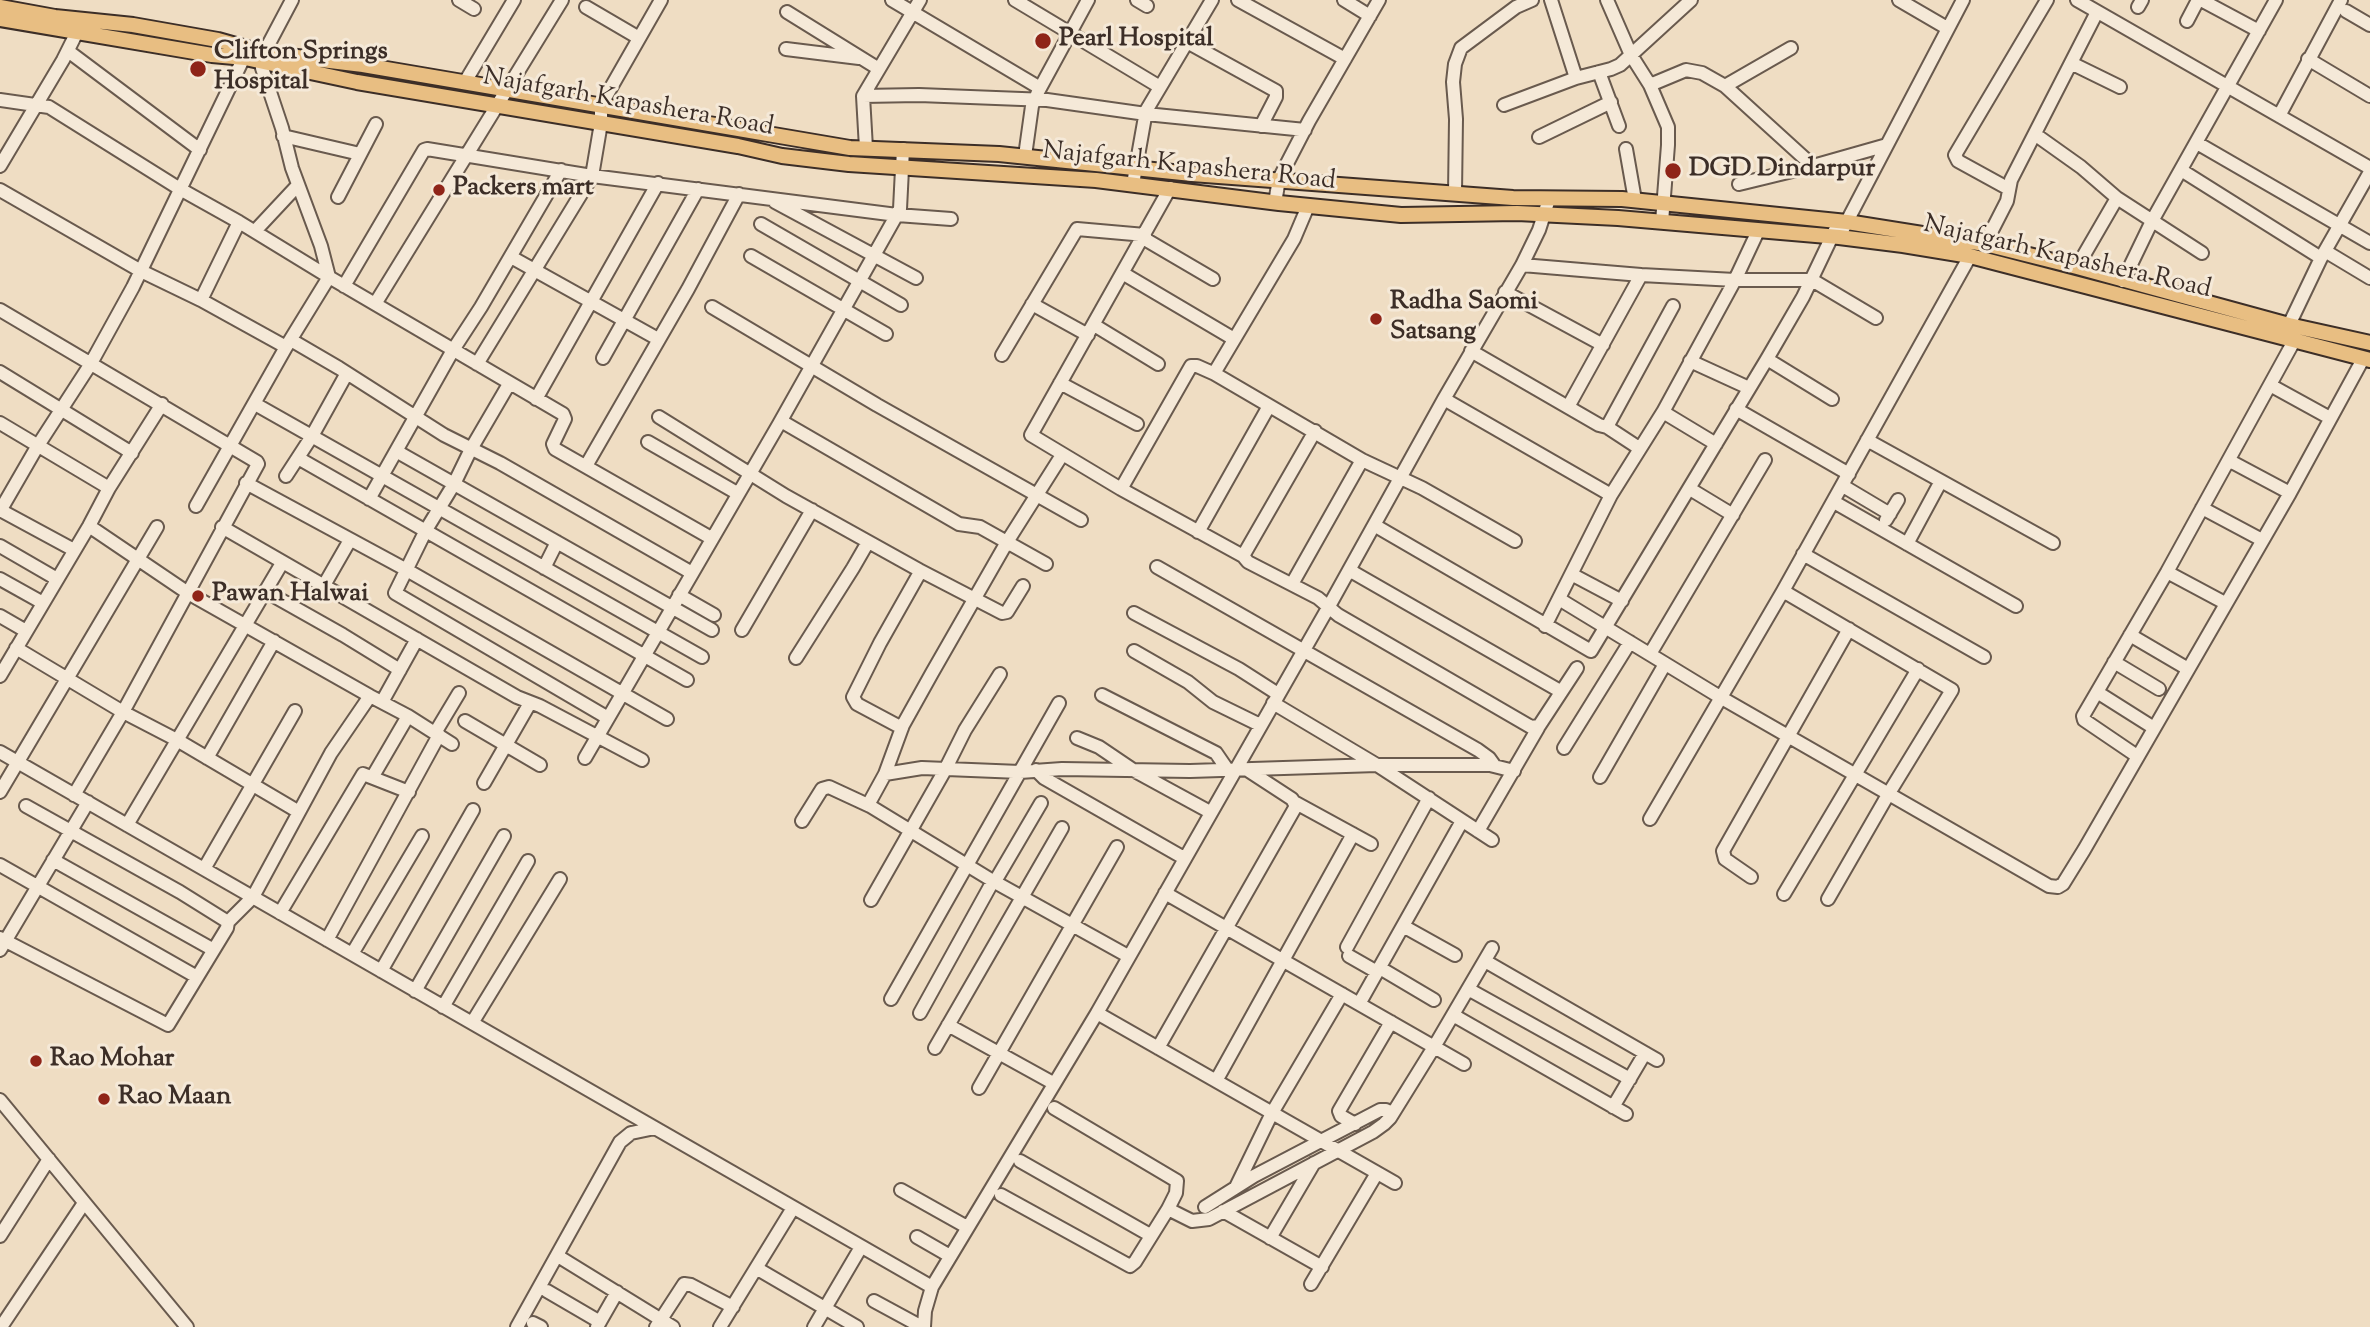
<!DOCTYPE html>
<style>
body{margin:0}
canvas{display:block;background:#efddc3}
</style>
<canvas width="2370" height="1327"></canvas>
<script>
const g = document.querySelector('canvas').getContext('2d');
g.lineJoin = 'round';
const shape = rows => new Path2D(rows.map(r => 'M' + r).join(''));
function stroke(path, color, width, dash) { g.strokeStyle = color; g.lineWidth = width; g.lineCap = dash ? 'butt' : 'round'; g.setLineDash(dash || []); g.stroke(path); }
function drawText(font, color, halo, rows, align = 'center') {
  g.font = font + ' "Sorts Mill Goudy",serif'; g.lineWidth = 6; g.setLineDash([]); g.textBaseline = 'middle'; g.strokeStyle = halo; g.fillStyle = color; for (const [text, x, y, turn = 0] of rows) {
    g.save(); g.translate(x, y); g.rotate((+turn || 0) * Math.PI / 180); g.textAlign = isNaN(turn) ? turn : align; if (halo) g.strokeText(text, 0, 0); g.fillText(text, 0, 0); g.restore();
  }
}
const minor = shape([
 [459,0,474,9],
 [892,0,1040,88],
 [1015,0,1160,87],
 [1137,0,1147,6],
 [1238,0,1345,59],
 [1344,0,1370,16],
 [1551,0,1576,78],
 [1607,0,1631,55,1650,85,1668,127,1668,145,1662,222],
 [1899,0,1947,28],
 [2077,0,2370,168],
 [2201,0,2259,31],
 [586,7,639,38],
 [2138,7,2142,0],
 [2346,11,2370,25],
 [787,12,879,69],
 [2187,21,2198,0],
 [1187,42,1276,91,1276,97,1261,126],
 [786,49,859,58],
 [68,51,200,150],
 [2308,59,2370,96],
 [2071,63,2120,87],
 [1599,72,1619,126],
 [465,82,514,0],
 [1650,85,1686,70,1702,73,1725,86,1813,166,1887,145],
 [1725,86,1791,48],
 [863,96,919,95,1047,100,1146,114,1305,130],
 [0,100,49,107,180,189,239,222,329,277,563,414,565,419,553,444,555,449,711,538],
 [1504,105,1576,78,1611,69,1620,65,1691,0],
 [2279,116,2341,0],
 [2036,135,2081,167,2117,198,2202,253],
 [283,136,360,154],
 [1539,137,1611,102],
 [2197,143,2370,243],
 [866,148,863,96,920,0],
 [1626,149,1635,200],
 [1025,156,1032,106,1038,92,1088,0],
 [0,166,63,60,77,32],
 [2181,170,2321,258],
 [1133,184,1146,111,1212,0],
 [1739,184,1813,166],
 [1170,188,1031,435,1121,489,1243,556,1248,562,1318,598,1338,615,1531,727,1539,726,1577,668],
 [2009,189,1958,161,1955,155,2047,0],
 [0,190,141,271,201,300,286,347],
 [1455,193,1456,119,1453,82,1455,64,1461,48,1516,7,1532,0],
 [338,197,376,124],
 [775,202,916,278],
 [1275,203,1279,179,1309,121,1379,0],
 [1308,206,1294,239,1216,370,1215,374,1362,460,1422,488,1515,541],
 [761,224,901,305],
 [1843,229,1963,0],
 [255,231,298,185],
 [1143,238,1213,279],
 [1985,244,2007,201,2011,180,2097,12],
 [2325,251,2370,278],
 [751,256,886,334],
 [511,257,658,339],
 [1522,265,1641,275,1568,407],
 [2077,267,2117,198],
 [1124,274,1234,339],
 [1641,275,1735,280,1812,280,1876,318],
 [2123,281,2152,221,2276,0],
 [344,286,424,150,427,149,592,176,897,215,951,219],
 [1505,292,1603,345],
 [201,300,239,222],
 [375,304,562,0],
 [1032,304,1088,335],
 [712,307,877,405,1081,520],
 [0,310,257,462,258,464,123,712,177,740,299,812],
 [1094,325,1158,364],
 [2289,325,2321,258,2370,172],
 [291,340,339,368,444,435,500,463,692,573],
 [1471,351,1599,425,1607,427,1639,448],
 [1002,355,1077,229,1145,235],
 [603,358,698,189],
 [1767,359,1832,399],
 [1690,361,1749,388],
 [477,364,592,176,601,123,601,105,661,0],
 [0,372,132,453],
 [1060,383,1137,424],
 [509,384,471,449,454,484,426,530,395,593,608,718],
 [2270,385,2330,418],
 [536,399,658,183],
 [1444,399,1611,495],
 [255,404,702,657],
 [1736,409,1849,474],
 [1663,412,1716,444],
 [659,417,786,496,919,570,919,574,880,643,853,697,857,704,902,728],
 [781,421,959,524,980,527,1046,564],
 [0,423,109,488],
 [1607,427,1673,306],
 [1867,440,2053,543],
 [648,442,737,493],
 [396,451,712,630],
 [298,458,687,680],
 [2230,461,2290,493],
 [586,466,688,289,739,194],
 [286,476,312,436,347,373],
 [246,483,405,569,667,719],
 [1843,486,1890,514],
 [1121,489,1191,366,1197,366,1215,374],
 [1690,489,1733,515],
 [369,499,453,350,481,307,561,170],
 [1834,502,2016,606],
 [196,506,286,347,329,277,321,246,292,168,282,128,262,68,264,53,292,0],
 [2202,508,2262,540],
 [0,510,74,550],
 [0,511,37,447,90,365,133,287,248,49],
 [1886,520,1898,500],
 [1374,525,1591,651,1767,359,1803,297,1835,230],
 [89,526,188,593,370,696,408,716,452,744],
 [222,527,517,697,540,706,642,760],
 [1198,532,1269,406],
 [1907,544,1941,481],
 [0,546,57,579],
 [1803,554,1984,657],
 [1243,556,1315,431],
 [1157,567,1478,750,1489,758,1494,765],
 [544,568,557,542],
 [919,570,1002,613,1007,612,1023,586],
 [1349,570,1560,691],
 [2167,572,2225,603],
 [1573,575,1622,601],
 [0,579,43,603],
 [1292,584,1362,460],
 [323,587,350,540],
 [265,591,343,635,400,670],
 [1783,591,1952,690,1889,793,1828,899],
 [679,595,714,615],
 [1559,599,1720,697,2049,886,2058,887,2063,884,2084,850,2290,493,2363,359],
 [1134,613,1239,669,1278,694],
 [0,616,26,631],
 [1545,626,1611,495,1663,412,1735,280,1758,231],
 [742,630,812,510],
 [2130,635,2188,669],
 [16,648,123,712,74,795],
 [1134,651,1188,682,1213,702,1260,725],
 [1650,654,1765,460],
 [796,658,853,568,868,542],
 [2114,662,2159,689],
 [0,676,89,526,109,488,162,404],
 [2097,692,2154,728],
 [1102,695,1216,753,1227,769],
 [382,702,417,639],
 [1273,703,1377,765,1492,840],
 [465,721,540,765],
 [435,733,459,693],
 [1077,738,1099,747,1133,770,1210,812],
 [1564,748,1630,642],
 [0,752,932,1287],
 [2137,756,2084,720,2083,716,2167,572,2294,341],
 [207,758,274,641],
 [585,758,779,424,900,209,903,149],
 [1036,770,1044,778,1184,858],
 [885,774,922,768,1020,772,1062,769,1190,771,1377,765,1490,765,1514,771],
 [373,776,408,716],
 [1600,777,1665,664],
 [484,783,530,703],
 [0,792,157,527],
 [1296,803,1371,844],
 [868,805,885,774,903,725,932,673,1007,542,1062,455],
 [26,806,180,892,228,922],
 [1650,819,1783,591,1970,256],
 [802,821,822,789,829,787,870,806,993,881,1128,956],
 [127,825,282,563],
 [1478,831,1538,728],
 [53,860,212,949],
 [0,865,197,977],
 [204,869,295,711],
 [1751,877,1725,859,1723,851,1849,629],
 [1165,893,1464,1064],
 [1784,894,1918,669],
 [871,900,945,770,965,730,1000,674],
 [280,913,363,774,409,792],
 [1403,926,1455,955],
 [0,938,168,1025,227,928,228,922,253,897,331,753,370,696],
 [327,940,439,735],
 [1347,947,1429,798],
 [0,950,88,802],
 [352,954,422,836],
 [1349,956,1377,972],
 [1485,961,1657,1060],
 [1380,968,1434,1000],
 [381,971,473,810],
 [1468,989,1630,1079],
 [415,991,504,836],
 [891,999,1059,703],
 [1359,1004,1462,821],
 [443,1007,528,861],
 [920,1013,993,881,997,878,1041,803],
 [1097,1013,1395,1183],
 [1453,1015,1626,1114],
 [472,1023,560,879],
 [948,1025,1053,1083],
 [935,1048,1062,828],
 [1158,1048,1296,806,1292,799,1246,769],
 [1216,1081,1353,834],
 [979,1088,1117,847],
 [0,1100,187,1327],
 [1613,1107,1645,1053],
 [1355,1124,1341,1116,1339,1111,1391,1022],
 [1020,1161,1150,1235],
 [1236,1187,1272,1113,1342,994],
 [901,1190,967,1227],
 [1001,1195,1130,1266,1135,1262,1168,1209,1176,1193,1177,1181,1054,1108],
 [1205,1207,1254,1176,1380,1110,1386,1110,1392,1113],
 [1168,1209,1192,1221,1209,1219,1373,1132,1384,1124,1390,1118,1434,1047,1492,948],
 [1223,1211,1322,1267],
 [0,1236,49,1159],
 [917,1237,950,1256],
 [1270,1238,1314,1163],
 [561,1258,673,1327],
 [756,1268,857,1327],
 [1311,1284,1377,1173],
 [547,1291,600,1322],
 [874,1301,922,1327],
 [533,1323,541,1327],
 [1,1327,84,1203],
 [517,1327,620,1142,631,1133,655,1128],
 [597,1327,617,1292],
 [656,1327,684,1284,691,1285,733,1307],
 [720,1327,793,1208],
 [814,1327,861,1247],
 [924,1327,925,1311,932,1287,1097,1013,1328,608,1444,399,1522,265,1539,230,1549,199]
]);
const major = shape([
 [0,7,55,17,133,25,218,40,264,53,363,65,850,148,999,154,1192,174,1513,198,1622,199,1847,222,1985,244,2077,267,2289,325,2370,343],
 [0,19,212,55,245,58,357,82,738,146,782,156,849,164,1096,180,1279,203,1401,215,1517,213,1618,218,1839,237,1903,245,1970,256,2370,360]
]);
stroke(minor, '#695a4e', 16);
stroke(major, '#3c2e27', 18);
stroke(minor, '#f5e9d8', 12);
stroke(major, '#e8be82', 14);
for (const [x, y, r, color] of [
 [1043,41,9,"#8f2418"],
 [198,69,9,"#8f2418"],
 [1673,171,9,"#8f2418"],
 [439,190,7,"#8f2418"],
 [1376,319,7,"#8f2418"],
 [198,596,7,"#8f2418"],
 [36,1061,7,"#8f2418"],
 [104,1099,7,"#8f2418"]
]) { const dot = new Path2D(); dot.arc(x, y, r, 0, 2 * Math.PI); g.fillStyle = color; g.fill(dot); stroke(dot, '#f5e9d8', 2.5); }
drawText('bold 26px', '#3c2e27', '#f5e9d8', [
 ["Pearl Hospital",1059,41],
 ["Clifton Springs",214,54],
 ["Hospital",214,84],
 ["DGD Dindarpur",1689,171],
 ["Packers mart",453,190],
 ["Radha Saomi",1390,304],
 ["Satsang",1390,334],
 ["Pawan Halwai",212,596],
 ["Rao Mohar",50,1061],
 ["Rao Maan",118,1099]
], 'left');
drawText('26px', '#3c2e27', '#f5e9d8', [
 ["Najafgarh Kapashera Road",628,104,10],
 ["Najafgarh Kapashera Road",1189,168,6],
 ["Najafgarh Kapashera Road",2067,259,13]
]);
</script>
